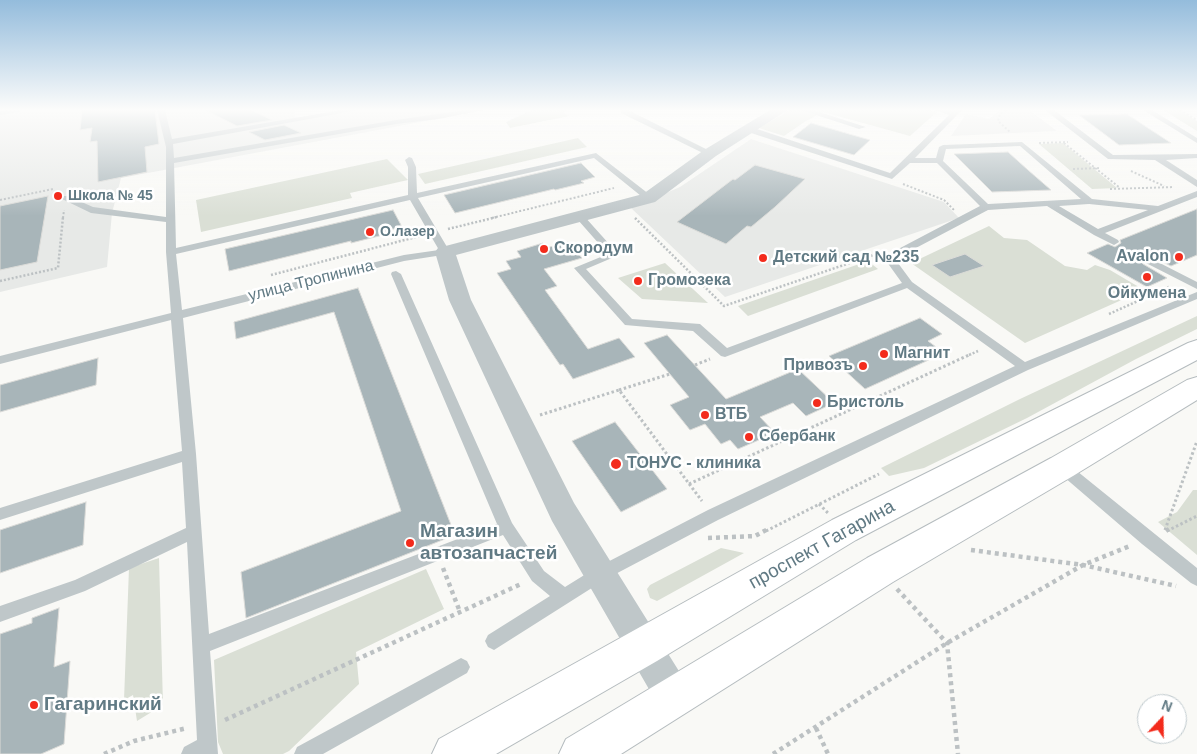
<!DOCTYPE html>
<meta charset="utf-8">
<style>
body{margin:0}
#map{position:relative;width:1197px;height:754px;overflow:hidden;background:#f9f9f6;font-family:Arial,sans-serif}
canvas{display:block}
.north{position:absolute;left:1137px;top:694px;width:50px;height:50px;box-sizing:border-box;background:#fff;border:1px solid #c0cace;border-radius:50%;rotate:21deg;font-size:14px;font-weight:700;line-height:20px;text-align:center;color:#617a84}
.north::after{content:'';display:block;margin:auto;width:18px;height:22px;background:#f32b1c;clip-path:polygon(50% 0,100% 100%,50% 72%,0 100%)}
</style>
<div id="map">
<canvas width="1197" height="754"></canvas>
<div class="north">N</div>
</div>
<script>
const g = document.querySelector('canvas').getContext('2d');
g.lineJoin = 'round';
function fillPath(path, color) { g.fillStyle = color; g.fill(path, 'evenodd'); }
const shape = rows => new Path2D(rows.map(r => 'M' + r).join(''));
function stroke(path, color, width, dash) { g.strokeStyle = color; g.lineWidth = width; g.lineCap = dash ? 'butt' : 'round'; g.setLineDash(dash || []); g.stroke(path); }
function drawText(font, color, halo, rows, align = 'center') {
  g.font = font + ' Arial,sans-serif'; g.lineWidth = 5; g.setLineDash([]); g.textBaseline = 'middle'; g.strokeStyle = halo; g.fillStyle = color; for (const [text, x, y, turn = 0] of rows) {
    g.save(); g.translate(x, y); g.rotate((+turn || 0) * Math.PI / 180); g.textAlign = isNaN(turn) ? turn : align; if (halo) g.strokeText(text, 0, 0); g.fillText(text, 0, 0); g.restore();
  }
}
fillPath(shape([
 [0,110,294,110,296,118,345,110,485,110,121,178,112,213,107,267,0,292],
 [1000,110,1029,110,1057,131,951,136,966,114,989,119],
 [751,139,944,202,959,218,725,297,631,208,680,187]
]), '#e7e9e7');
fillPath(shape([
 [532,110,566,110,564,113,569,116,510,128,506,122],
 [790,110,928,110,937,112,910,136,823,112,806,121,784,136,759,128],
 [1163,110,1179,110,1197,121,1197,131],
 [578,138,587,147,425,184,418,174],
 [1063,143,1117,188,1118,188,1092,189,1039,144],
 [387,159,408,180,350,193,352,198,201,232,196,200],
 [989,226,1004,238,1027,240,1065,266,1087,270,1095,265,1110,270,1144,290,1025,343,911,263],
 [868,261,878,269,748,316,738,306],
 [665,263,708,303,642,299,618,278],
 [1197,316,1197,329,1136,359,1027,418,924,468,889,476,881,468,1020,399],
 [1193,490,1197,490,1197,555,1158,522,1177,512],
 [721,548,744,553,657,601,650,598,647,589,650,585],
 [159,558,163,705,137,721,133,695,124,700,129,568],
 [426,569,444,609,356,652,359,684,289,751,283,754,223,754,218,742,214,660]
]), '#dadfd5');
const building = shape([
 [82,110,155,110,159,144,145,147,147,172,98,182,97,141,90,142,92,128,80,130,82,110],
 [205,110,251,110,272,120,237,126,205,110],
 [1127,114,1148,128,1171,143,1119,145,1079,115,1127,114],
 [811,123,870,140,854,155,793,137,811,123],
 [284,125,301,133,265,140,249,132,284,125],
 [1008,152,1028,170,1051,190,992,192,954,154,1008,152],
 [581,163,595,177,581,181,584,183,555,190,554,189,455,213,444,195,581,163],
 [755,165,805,179,775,207,751,227,747,226,726,244,677,222,733,179,735,180,755,165],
 [48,196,37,262,0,270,0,206,48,196],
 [1197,209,1197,255,1171,266,1149,255,1142,258,1143,264,1167,278,1147,287,1087,253,1108,244,1115,247,1121,243,1120,240,1197,209],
 [393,210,402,227,385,231,387,234,351,243,351,241,229,271,225,249,393,210],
 [568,242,582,258,544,269,557,286,545,290,588,349,619,338,635,357,573,379,563,364,560,365,497,273,511,269,506,261,521,257,517,251,543,243,546,248,568,242],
 [965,254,984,266,950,277,932,265,965,254],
 [358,288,455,535,246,618,241,572,401,511,334,312,236,339,234,322,358,288],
 [920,318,942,334,928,341,944,353,865,389,829,356,920,318],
 [667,335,726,399,798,369,834,403,806,416,793,403,760,417,775,433,738,449,730,440,721,444,705,424,690,430,670,405,689,397,644,343,667,335],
 [98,358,96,385,0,412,0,385,98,358],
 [615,422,667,489,621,512,572,441,615,422],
 [86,502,83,545,0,573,0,530,86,502],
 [59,608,54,667,70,661,64,744,41,754,0,754,0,634,32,623,32,618,59,608]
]);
fillPath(building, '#a8b5b9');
stroke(building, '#dbdbd8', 1);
const primary = shape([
 [1197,340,1197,360,856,540,657,661,496,754,432,754,439,739,832,520,1188,343,1197,340],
 [1197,377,1197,400,1073,476,893,582,621,754,559,754,566,739,867,558,1051,458,1187,380,1197,377]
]);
stroke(primary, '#b5bcbf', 2);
stroke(shape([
 [1006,110,1000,114,998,121,1010,132],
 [1180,110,1197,120],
 [1039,143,1068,142],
 [1064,143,1120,188],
 [1073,169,1101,168],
 [1131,171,1164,186],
 [903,184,944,200,954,210],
 [1110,189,1174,187],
 [0,200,53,189],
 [63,218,64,210],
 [492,218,614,188]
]), '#bcc1c3', 2, [2, 2]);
stroke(shape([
 [635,218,724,306,876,254],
 [448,229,497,217],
 [271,275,420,236],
 [0,281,58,268,63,217],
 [1109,314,1169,287],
 [969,355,978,351]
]), '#bcc1c3', 2.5, [2, 2]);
stroke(shape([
 [695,365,710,359],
 [619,390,670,374],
 [540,415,619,390,702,501],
 [689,484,971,354],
 [819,504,828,513],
 [1165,530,1197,441],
 [766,531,879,474],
 [1167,531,1197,516]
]), '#bcc1c3', 3, [2.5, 2.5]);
stroke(shape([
 [1166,531,1169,529],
 [708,538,755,536,768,529],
 [971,550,1083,565,1176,586],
 [443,568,460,612],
 [897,589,947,643,958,754],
 [225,720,521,584],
 [816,728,828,754],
 [104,754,134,741,187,728],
 [773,754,947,643,1083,565,1130,546]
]), '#bcc1c3', 4.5, [4, 4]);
fillPath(shape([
 [21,110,20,112,0,115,0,111,21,110],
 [157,110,165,110,172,139,341,110,358,110,173,144,174,158,396,120,465,110,483,110,438,119,396,124,174,163,176,248,408,195,408,167,405,160,409,157,412,158,416,167,417,193,596,153,654,198,652,200,646,200,594,158,418,198,450,252,449,254,404,261,183,318,196,454,209,634,497,524,391,274,392,272,396,271,401,274,512,523,544,571,565,587,594,569,708,510,1015,366,907,288,725,357,721,356,693,331,625,325,574,268,608,254,578,220,578,216,584,216,619,255,586,269,632,319,700,324,727,348,902,283,884,258,885,256,980,206,937,163,910,163,892,179,745,131,745,127,751,127,890,173,949,115,934,110,962,110,915,158,936,158,939,147,943,145,1022,142,1092,199,1158,206,1197,191,1197,197,1105,233,1118,240,1119,242,1114,245,1094,235,1047,206,988,210,895,259,912,282,1025,362,1197,292,1197,299,1028,370,718,520,606,579,494,650,488,647,485,641,488,635,550,596,532,581,503,535,210,651,218,754,181,754,184,747,197,740,187,542,85,591,0,622,0,606,75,580,186,528,182,462,0,520,0,508,182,451,171,320,0,364,0,356,171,313,166,252,166,222,91,213,60,198,62,196,68,196,93,207,166,217,166,147,157,110],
 [1020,146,1081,199,988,204,943,161,946,149,1020,146],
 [410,200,439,250,404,255,182,310,176,254,410,200],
 [1089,204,1148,210,1098,229,1059,206,1089,204],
 [621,110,628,110,714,153,707,155,621,113,621,110],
 [801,110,813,110,866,127,859,129,801,110],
 [1045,110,1054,110,1113,155,1197,154,1197,158,1166,160,1197,180,1197,187,1155,160,1108,159,1045,110],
 [1143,110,1152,110,1197,138,1197,143,1143,110],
 [1148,257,1197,282,1197,289,1144,262,1143,260,1148,257],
 [1062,461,1067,463,1197,568,1197,586,1191,583,1142,544,1057,471,1055,467,1057,463,1062,461],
 [461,658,467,661,470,667,467,673,323,754,294,754,297,747,461,658]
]), '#bfc7c9');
fillPath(shape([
 [770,110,788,110,716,156,655,202,456,255,471,300,574,503,687,684,693,697,687,710,674,716,661,710,552,521,449,300,435,252,438,248,643,194,704,150,770,110]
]), '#bfc7c9');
fillPath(primary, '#fff');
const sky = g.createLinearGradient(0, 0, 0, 216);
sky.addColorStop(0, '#94bcdc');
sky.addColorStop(0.51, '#fcfcfb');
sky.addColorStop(1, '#fcfcfb00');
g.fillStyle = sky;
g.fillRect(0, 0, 1197, 216);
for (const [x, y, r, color] of [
 [58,196,5,"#f32b1c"],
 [370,232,5,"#f32b1c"],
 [544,249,5,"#f32b1c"],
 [1179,257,5,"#f32b1c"],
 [763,258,5,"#f32b1c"],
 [1147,277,5,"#f32b1c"],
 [638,281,5,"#f32b1c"],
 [884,354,5,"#f32b1c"],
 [863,366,5,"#f32b1c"],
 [817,403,5,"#f32b1c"],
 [705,415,5,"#f32b1c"],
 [749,437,5,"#f32b1c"],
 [616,464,6,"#f32b1c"],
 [410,543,5,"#f32b1c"],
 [34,705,5,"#f32b1c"]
]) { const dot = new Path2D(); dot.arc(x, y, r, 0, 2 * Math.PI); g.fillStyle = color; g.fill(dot); stroke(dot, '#fff', 2); }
drawText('bold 14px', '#617a84', '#fff', [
 ["Школа № 45",68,196],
 ["О.лазер",380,232]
], 'left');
drawText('bold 16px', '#617a84', '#fff', [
 ["Скородум",554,249],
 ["Avalon",1169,257,"right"],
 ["Детский сад №235",773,258],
 ["Громозека",648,281],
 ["Ойкумена",1147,294,"center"],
 ["Магнит",894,354],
 ["Привозъ",853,366,"right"],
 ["Бристоль",827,403],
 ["ВТБ",715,415],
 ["Сбербанк",759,437],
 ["ТОНУС - клиника",627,464]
], 'left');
drawText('16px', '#617a84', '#fff', [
 ["улица Тропинина",311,281,-14]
]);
drawText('bold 19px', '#617a84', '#fff', [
 ["Магазин",420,532],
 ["автозапчастей",420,554],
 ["Гагаринский",44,705]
], 'left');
drawText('19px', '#617a84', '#fff', [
 ["проспект Гагарина",822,545,-29]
]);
</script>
